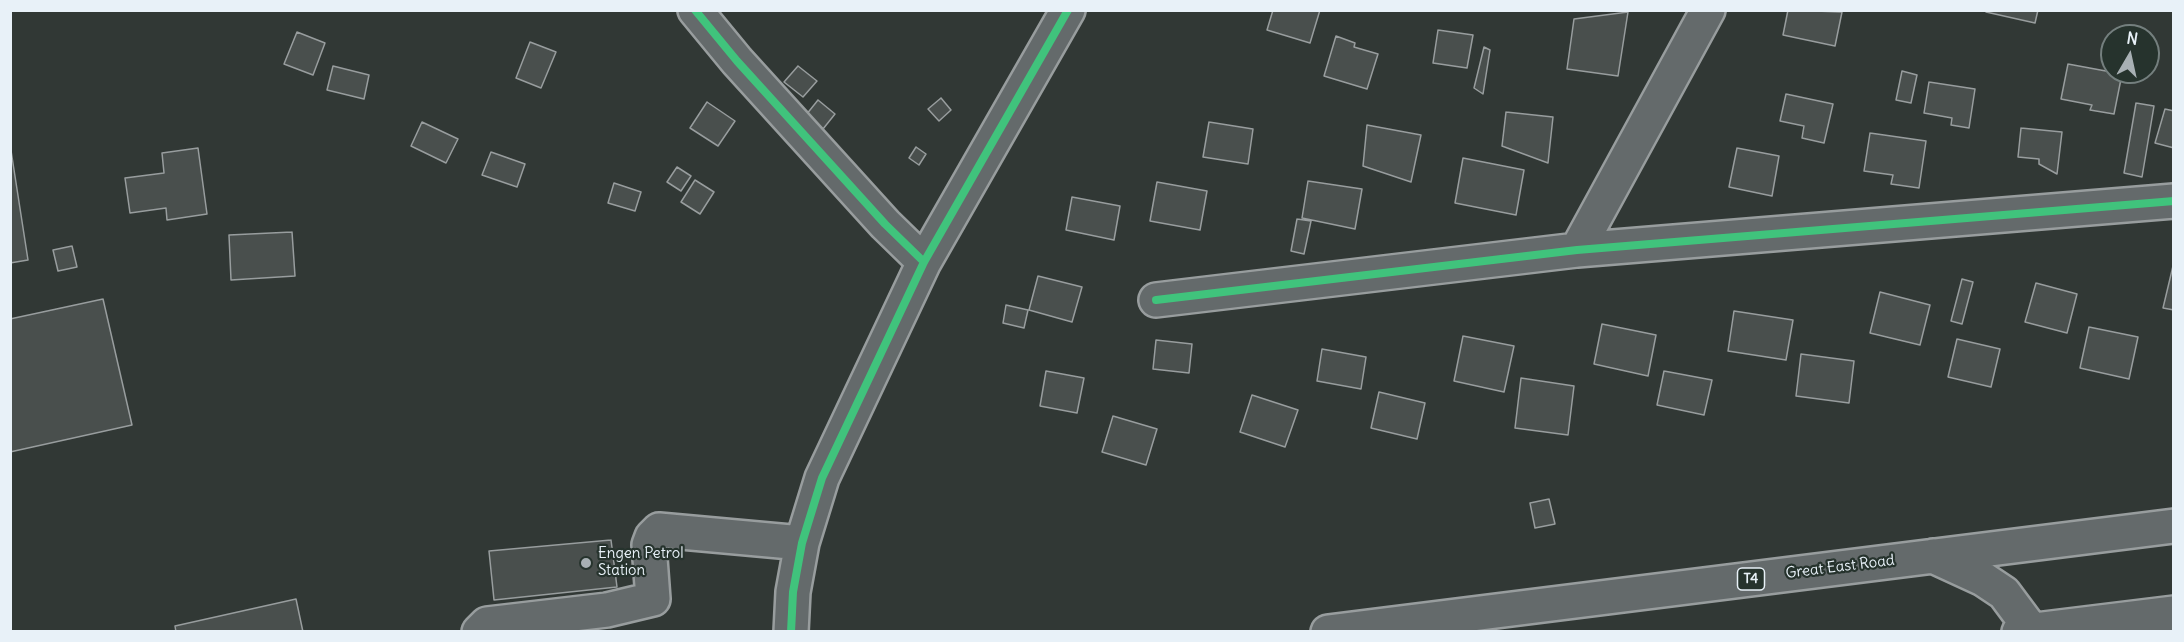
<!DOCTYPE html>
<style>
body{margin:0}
#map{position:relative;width:2184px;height:642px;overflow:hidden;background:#313835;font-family:Delius,sans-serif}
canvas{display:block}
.frame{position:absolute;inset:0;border:12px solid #e8f1f8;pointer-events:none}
.north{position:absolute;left:2100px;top:24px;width:60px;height:60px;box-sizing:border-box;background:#26332d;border:2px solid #747f7e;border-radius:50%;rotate:9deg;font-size:16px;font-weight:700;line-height:24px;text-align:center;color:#e8f1f8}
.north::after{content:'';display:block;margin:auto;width:21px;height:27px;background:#a8b0b4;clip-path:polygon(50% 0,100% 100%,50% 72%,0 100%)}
</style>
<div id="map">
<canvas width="2184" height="642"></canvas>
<div class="frame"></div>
<div class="north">N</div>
</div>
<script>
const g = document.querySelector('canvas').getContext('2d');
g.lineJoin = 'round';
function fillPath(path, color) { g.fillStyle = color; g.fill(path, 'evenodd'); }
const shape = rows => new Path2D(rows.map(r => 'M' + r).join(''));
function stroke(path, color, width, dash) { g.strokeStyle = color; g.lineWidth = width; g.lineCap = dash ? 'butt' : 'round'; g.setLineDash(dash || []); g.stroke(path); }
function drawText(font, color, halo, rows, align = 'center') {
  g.font = font + ' Delius,sans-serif'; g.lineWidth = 4.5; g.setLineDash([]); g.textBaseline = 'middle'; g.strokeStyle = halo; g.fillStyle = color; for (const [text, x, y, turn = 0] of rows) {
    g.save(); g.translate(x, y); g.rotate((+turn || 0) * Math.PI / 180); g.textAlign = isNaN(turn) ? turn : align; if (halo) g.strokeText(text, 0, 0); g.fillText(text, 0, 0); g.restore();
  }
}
const building = shape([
 [1273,10,1320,10,1310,43,1267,30,1273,10],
 [1788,10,1842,12,1835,46,1783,35,1788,10],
 [1986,10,2038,10,2035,23,1986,12,1986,10],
 [1628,12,1618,76,1567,69,1574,19,1628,12],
 [1438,30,1473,35,1467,68,1433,63,1438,30],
 [297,32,325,43,313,75,284,64,297,32],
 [1336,36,1355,43,1354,47,1378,54,1367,89,1324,76,1336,36],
 [530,42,556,52,541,88,516,78,530,42],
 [1484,47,1490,50,1483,94,1474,88,1484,47],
 [2068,64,2122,74,2114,114,2090,110,2092,105,2061,99,2068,64],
 [333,66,369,75,364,99,327,90,333,66],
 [798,66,817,81,803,97,784,82,798,66],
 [1902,71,1917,75,1911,103,1896,100,1902,71],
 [1929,82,1975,89,1969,128,1951,125,1952,118,1924,113,1929,82],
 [1786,94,1833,104,1824,143,1802,138,1804,126,1780,121,1786,94],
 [941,98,951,110,939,121,928,109,941,98],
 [818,100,835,114,823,129,806,115,818,100],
 [707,102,735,121,718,146,690,128,707,102],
 [2136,103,2154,106,2142,177,2124,173,2136,103],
 [2165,109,2174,111,2174,148,2155,143,2165,109],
 [1506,112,1553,117,1548,163,1502,146,1506,112],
 [422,122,458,139,446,163,411,146,422,122],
 [1209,122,1253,129,1248,164,1203,157,1209,122],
 [1367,125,1421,135,1411,182,1363,166,1367,125],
 [2021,128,2062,132,2057,174,2039,164,2039,159,2018,157,2021,128],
 [1870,133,1926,141,1919,188,1891,184,1893,175,1864,171,1870,133],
 [10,144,28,260,10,263,10,144],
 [916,147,926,154,919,165,909,158,916,147],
 [198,148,207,214,167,220,166,208,130,213,125,178,164,173,162,153,198,148],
 [1737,148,1779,156,1772,196,1729,187,1737,148],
 [491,152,525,164,517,187,482,175,491,152],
 [1463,158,1524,170,1516,215,1455,203,1463,158],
 [677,167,691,176,681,191,667,182,677,167],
 [695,180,714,192,700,214,681,202,695,180],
 [1308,181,1362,189,1355,229,1302,218,1308,181],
 [1157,182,1207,191,1200,230,1150,221,1157,182],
 [614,183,641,192,635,211,608,203,614,183],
 [1072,197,1120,206,1114,240,1066,230,1072,197],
 [1297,219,1311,221,1304,254,1291,251,1297,219],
 [292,232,295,276,231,280,229,235,292,232],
 [72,246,77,267,58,271,53,250,72,246],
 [2173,266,2174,266,2174,310,2163,308,2173,266],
 [1038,276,1082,287,1072,322,1029,310,1038,276],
 [1962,279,1973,282,1962,324,1951,321,1962,279],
 [2036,283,2077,294,2067,333,2025,322,2036,283],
 [1880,292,1930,305,1920,345,1870,333,1880,292],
 [103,299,132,425,10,452,10,319,103,299],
 [1006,305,1028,310,1024,328,1003,323,1006,305],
 [1734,311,1793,320,1786,360,1728,351,1734,311],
 [1602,324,1656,335,1648,376,1594,364,1602,324],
 [2089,327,2138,337,2129,379,2080,368,2089,327],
 [1463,336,1514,346,1504,392,1454,381,1463,336],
 [1957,339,2000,349,1991,387,1948,377,1957,339],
 [1156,340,1192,344,1189,373,1153,369,1156,340],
 [1322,349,1366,357,1361,389,1317,381,1322,349],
 [1801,354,1854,361,1849,403,1796,396,1801,354],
 [1046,371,1084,378,1077,413,1040,406,1046,371],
 [1664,371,1712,380,1704,415,1657,405,1664,371],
 [1521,378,1574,386,1568,435,1515,428,1521,378],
 [1379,392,1425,403,1417,439,1371,428,1379,392],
 [1252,395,1298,410,1285,447,1240,432,1252,395],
 [1113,416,1157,429,1146,465,1102,452,1113,416],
 [1549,499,1555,524,1535,528,1530,503,1549,499],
 [611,540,617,587,494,600,489,551,611,540],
 [296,599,303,632,176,632,175,626,296,599]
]);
fillPath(building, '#494f4d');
stroke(building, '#989d9e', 1.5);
const minor = shape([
 [695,10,737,61,885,224,924,262],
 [1577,250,1708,10],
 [1156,300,1577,250,2174,201],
 [479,632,487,624,607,610,653,599,649,545,652,537,659,530,802,543],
 [791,632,793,592,802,543,822,478,924,262,1068,10]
]);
const major = shape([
 [1933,556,1983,579,2004,593,2033,632],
 [1328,632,2174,526],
 [2019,632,2174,613]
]);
stroke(minor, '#989d9e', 38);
stroke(major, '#989d9e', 38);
stroke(minor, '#646a6b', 33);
stroke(major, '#646a6b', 33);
stroke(shape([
 [695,10,737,61,885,224,924,262],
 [1156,300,1577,250,2174,201],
 [791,632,793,592,802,543,822,478,924,262,1068,10]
]), '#40c37c', 8);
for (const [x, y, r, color] of [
 [586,563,6,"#a8b0b4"]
]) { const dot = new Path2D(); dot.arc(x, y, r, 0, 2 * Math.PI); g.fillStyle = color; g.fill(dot); stroke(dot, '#26332d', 2); }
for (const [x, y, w] of [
 [1751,579,27]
]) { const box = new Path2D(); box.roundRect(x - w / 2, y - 11, w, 22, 4.5); g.fillStyle = '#26332d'; g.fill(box); stroke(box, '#e8f1f8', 1.5); }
drawText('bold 14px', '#e8f1f8', null, [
 ["T4",1751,579]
]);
drawText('15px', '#e8f1f8', '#26332d', [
 ["Engen Petrol",598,554],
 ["Station",598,571]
], 'left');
drawText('15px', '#e8f1f8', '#26332d', [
 ["Great East Road",1840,567,-7]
]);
</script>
